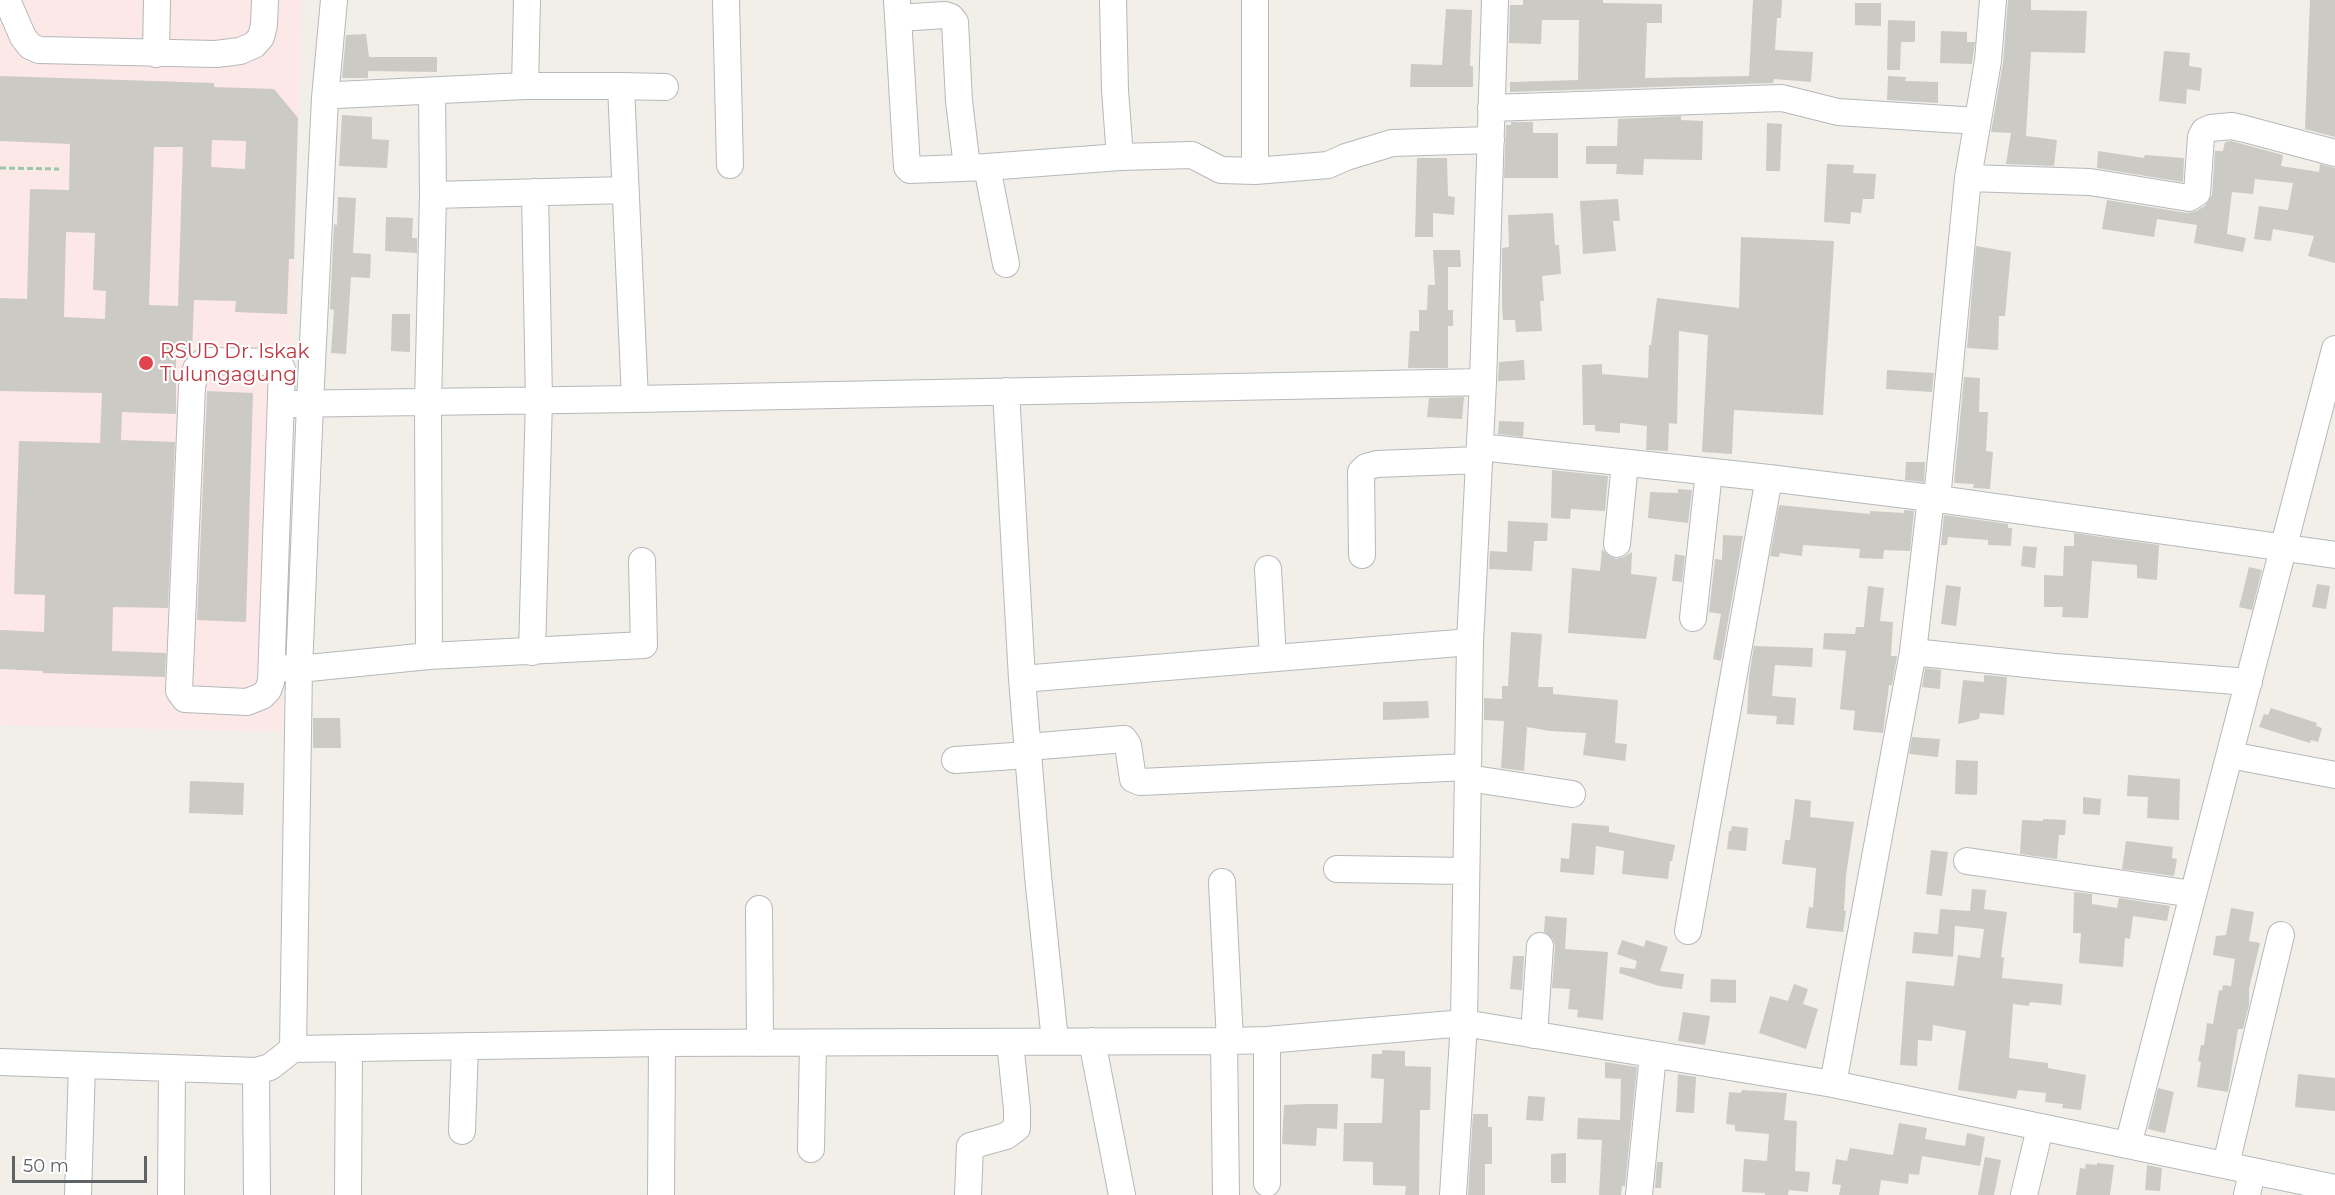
<!DOCTYPE html>
<style>
body{margin:0}
#map{position:relative;width:2335px;height:1195px;overflow:hidden;background:#f1efe8;font-family:Montserrat,sans-serif}
canvas{display:block}
.scale{position:absolute;left:12px;top:1156px;width:135px;height:27px;box-sizing:border-box;border:3px solid #5f6368;border-top:0;padding-left:8px;font-size:18px;line-height:21px;white-space:nowrap;color:#5f6368;-webkit-text-stroke:4px #fff;paint-order:stroke}
</style>
<div id="map">
<canvas width="2335" height="1195"></canvas>
<div class="scale">50 m</div>
</div>
<script>
const g = document.querySelector('canvas').getContext('2d');
g.lineJoin = 'round';
function fillPath(path, color) { g.fillStyle = color; g.fill(path, 'evenodd'); }
const shape = rows => new Path2D(rows.map(r => 'M' + r).join(''));
function stroke(path, color, width, dash) { g.strokeStyle = color; g.lineWidth = width; g.lineCap = dash ? 'butt' : 'round'; g.setLineDash(dash || []); g.stroke(path); }
function drawText(font, color, halo, rows, align = 'center') {
  g.font = font + ' Montserrat,sans-serif'; g.lineWidth = 4.5; g.setLineDash([]); g.textBaseline = 'middle'; g.strokeStyle = halo; g.fillStyle = color; for (const [text, x, y, turn = 0] of rows) {
    g.save(); g.translate(x, y); g.rotate((+turn || 0) * Math.PI / 180); g.textAlign = isNaN(turn) ? turn : align; if (halo) g.strokeText(text, 0, 0); g.fillText(text, 0, 0); g.restore();
  }
}
fillPath(shape([
 [0,0,302,0,282,732,0,725]
]), '#fce8e6');
fillPath(shape([
 [1523,0,1603,0,1603,3,1662,4,1662,23,1647,23,1645,78,1749,76,1753,0,1782,0,1781,18,1777,18,1775,50,1813,52,1811,82,1774,79,1773,83,1510,92,1510,82,1578,80,1579,20,1542,20,1541,44,1509,43,1510,5,1523,5],
 [2008,0,2031,0,2031,10,2087,11,2085,53,2031,52,2026,136,2057,140,2054,166,2006,164,2011,133,1991,132,2003,63],
 [2310,0,2335,0,2335,137,2305,129],
 [1855,3,1881,3,1881,26,1855,25],
 [1446,9,1472,10,1470,66,1473,66,1473,87,1410,87,1411,64,1442,65],
 [1888,20,1915,21,1915,42,1901,42,1900,70,1887,70],
 [1941,31,1967,32,1967,42,1975,42,1972,64,1940,63],
 [366,34,369,57,437,57,437,72,368,71,368,78,342,78,346,35],
 [2164,51,2190,53,2189,66,2202,68,2200,91,2187,89,2186,104,2159,101],
 [0,76,214,83,214,87,274,89,298,118,294,259,289,259,287,314,235,312,236,301,194,300,192,352,176,352,176,414,122,412,121,440,175,442,168,608,113,607,112,651,166,653,165,677,43,673,43,671,0,669,0,630,44,632,45,595,14,594,19,441,100,443,102,393,0,391,0,298,27,299,30,189,69,190,70,144,0,141],
 [212,140,246,141,245,169,211,167],
 [154,147,183,147,178,306,149,305],
 [66,232,95,233,93,290,106,291,105,319,64,317],
 [1888,76,1906,77,1905,81,1938,82,1938,103,1887,100],
 [342,115,372,117,372,139,389,140,387,168,339,166],
 [1681,116,1681,120,1703,121,1702,160,1644,159,1643,175,1616,174,1617,164,1586,164,1586,146,1617,146,1618,119],
 [1511,122,1533,122,1533,133,1558,133,1558,178,1504,178,1506,125,1511,125],
 [1767,123,1782,124,1780,171,1766,171],
 [2231,141,2283,155,2281,166,2319,172,2320,164,2335,168,2335,263,2308,256,2314,236,2273,229,2271,241,2254,239,2259,206,2288,210,2293,183,2255,179,2253,194,2232,192,2227,234,2246,238,2243,252,2194,243,2197,225,2157,219,2154,237,2102,229,2107,200,2187,213,2196,211,2205,206,2212,195,2215,151,2223,151,2225,142],
 [2098,151,2144,158,2145,155,2184,158,2183,182,2097,168],
 [1417,158,1447,158,1448,196,1455,197,1454,215,1433,213,1433,237,1415,237],
 [1827,164,1854,165,1853,173,1876,174,1874,199,1863,199,1861,213,1851,212,1850,224,1824,222],
 [338,197,356,198,353,253,371,254,370,278,351,277,346,354,331,353,334,310,330,309,334,224,337,225],
 [1618,199,1620,221,1613,221,1616,251,1583,254,1580,201],
 [1553,213,1555,245,1559,245,1561,274,1542,276,1544,301,1540,301,1542,331,1516,332,1515,320,1503,320,1502,304,1502,248,1509,247,1508,215],
 [386,217,413,218,412,238,417,238,417,253,385,251],
 [1741,237,1834,241,1823,415,1734,410,1732,454,1702,452,1708,335,1679,331,1677,424,1669,423,1668,451,1646,450,1647,426,1620,423,1620,433,1595,431,1595,425,1583,425,1582,365,1602,364,1602,374,1648,378,1649,345,1651,345,1657,298,1739,308],
 [1976,246,2011,252,2005,316,1999,316,1998,350,1967,348],
 [1433,250,1460,250,1461,267,1448,267,1448,310,1453,310,1453,326,1448,326,1448,368,1408,368,1410,331,1419,331,1419,310,1427,310,1428,285,1435,285],
 [392,314,410,314,410,352,391,351],
 [1524,360,1525,380,1498,381,1499,362],
 [1887,370,1934,373,1932,392,1886,389],
 [1964,377,1980,378,1979,412,1988,412,1986,451,1993,452,1990,489,1973,488,1974,484,1954,483],
 [207,391,253,393,246,622,197,620],
 [1464,397,1462,419,1427,417,1429,398],
 [1499,421,1524,422,1523,437,1498,434],
 [1906,462,1925,462,1924,482,1905,480],
 [1552,470,1608,476,1605,511,1571,509,1570,519,1551,518],
 [1678,489,1692,490,1688,523,1648,518,1650,492,1678,493],
 [1779,505,1870,514,1870,511,1904,513,1904,510,1914,511,1910,551,1884,550,1883,559,1859,558,1860,549,1803,545,1802,556,1780,553,1779,557,1770,556],
 [1944,515,2008,524,2008,528,2012,528,2011,546,1988,545,1988,540,1948,537,1947,545,1941,545],
 [1508,521,1548,523,1547,541,1534,541,1532,571,1489,569,1490,551,1507,552],
 [2074,533,2159,545,2157,580,2137,578,2137,565,2092,561,2088,618,2062,617,2063,607,2044,607,2044,575,2063,576,2064,546,2074,546],
 [1723,535,1743,536,1721,661,1713,659,1721,614,1709,612,1715,559,1722,560],
 [2023,546,2037,547,2035,568,2021,566],
 [1602,549,1609,556,1616,559,1624,557,1632,552,1631,574,1657,577,1646,639,1568,633,1572,568,1600,571],
 [1675,554,1685,556,1682,582,1672,581],
 [2249,567,2262,570,2252,610,2239,607],
 [2317,584,2330,586,2326,609,2312,607],
 [1946,585,1961,587,1956,626,1941,624],
 [1868,586,1884,588,1880,621,1893,622,1891,656,1897,656,1892,685,1889,685,1883,733,1853,730,1855,711,1840,709,1846,651,1823,649,1824,633,1855,634,1856,627,1864,627],
 [1511,632,1542,634,1538,687,1553,687,1553,694,1618,700,1615,743,1627,744,1625,761,1583,755,1586,733,1550,731,1527,727,1524,771,1501,768,1504,721,1484,720,1484,698,1502,699,1502,686,1508,686],
 [1754,646,1813,648,1812,667,1775,665,1772,696,1796,698,1794,725,1776,724,1777,716,1747,714,1749,677],
 [1925,668,1941,670,1940,689,1922,687],
 [1984,675,2007,677,2004,715,1980,713,1979,719,1958,724,1963,680,1984,682],
 [1428,701,1429,718,1383,720,1383,702],
 [2271,708,2317,723,2316,726,2322,728,2318,742,2311,740,2310,743,2259,727,2264,714,2268,715],
 [313,718,340,718,341,748,313,748],
 [1912,737,1940,739,1938,757,1909,754],
 [1956,760,1978,761,1977,795,1955,794],
 [2128,775,2180,779,2179,820,2147,818,2148,797,2127,796],
 [190,781,244,783,243,815,189,813],
 [2083,797,2101,799,2100,815,2083,814],
 [1795,799,1811,801,1810,817,1854,822,1846,875,1844,911,1846,911,1843,932,1806,928,1809,907,1813,908,1816,868,1782,864,1785,840,1790,840],
 [2043,819,2066,820,2065,835,2059,835,2057,859,2020,854,2022,820,2043,821],
 [1572,823,1609,826,1609,832,1675,845,1672,861,1670,861,1668,879,1622,874,1624,851,1596,846,1594,875,1560,872,1561,858,1569,859],
 [1732,826,1748,828,1746,851,1727,849,1729,831,1731,831],
 [2126,841,2173,847,2172,858,2177,859,2174,876,2122,869],
 [1931,850,1948,852,1942,896,1926,894],
 [1972,889,1986,890,1984,909,2007,912,2001,957,2004,958,2002,978,2063,984,2061,1005,2030,1002,2029,1006,2013,1004,2009,1058,2048,1063,2048,1068,2086,1075,2081,1110,2062,1108,2063,1104,2045,1102,2046,1093,2018,1090,2016,1099,1958,1090,1966,1031,1933,1025,1932,1041,1918,1040,1917,1066,1900,1065,1906,981,1954,986,1958,955,1980,958,1984,929,1955,926,1953,957,1912,953,1914,932,1938,934,1940,909,1970,911],
 [2074,892,2092,894,2092,904,2117,908,2119,898,2170,906,2167,921,2133,916,2130,939,2125,938,2123,967,2079,963,2081,933,2073,933],
 [2231,908,2254,912,2249,941,2260,943,2249,989,2249,1005,2243,1029,2238,1029,2228,1092,2197,1087,2201,1062,2198,1061,2201,1045,2204,1045,2207,1023,2213,1024,2219,990,2222,991,2223,985,2231,986,2235,959,2213,955,2216,936,2226,935],
 [1545,916,1567,918,1565,949,1608,952,1603,1020,1577,1017,1578,1010,1568,1009,1570,989,1552,988,1555,946,1553,939,1544,932],
 [1622,940,1644,947,1646,940,1668,947,1660,971,1684,974,1682,989,1659,986,1619,973,1620,967,1635,969,1637,961,1617,954],
 [1513,956,1524,956,1522,990,1510,989],
 [1711,979,1736,980,1736,1003,1710,1002],
 [1794,984,1808,989,1803,1004,1818,1009,1806,1049,1759,1033,1770,996,1788,1001],
 [1683,1012,1710,1016,1705,1045,1678,1041],
 [1382,1050,1405,1051,1405,1066,1431,1067,1430,1110,1420,1110,1419,1195,1405,1195,1406,1186,1373,1185,1373,1162,1343,1161,1344,1123,1382,1123,1384,1079,1371,1078,1372,1054,1382,1054],
 [1605,1062,1637,1067,1625,1186,1622,1186,1621,1195,1599,1195,1602,1140,1577,1139,1578,1118,1620,1120,1621,1079,1605,1078],
 [1678,1074,1696,1077,1694,1113,1676,1112],
 [2298,1074,2335,1078,2335,1111,2295,1107],
 [2158,1088,2174,1092,2165,1133,2148,1129],
 [1742,1090,1787,1093,1784,1120,1797,1121,1795,1171,1810,1172,1808,1192,1789,1190,1788,1195,1765,1195,1765,1193,1742,1192,1744,1159,1767,1161,1769,1134,1735,1131,1735,1125,1726,1124,1729,1092,1741,1093],
 [1528,1096,1545,1097,1543,1121,1526,1120],
 [1306,1104,1338,1104,1337,1129,1317,1128,1316,1146,1282,1144,1284,1105],
 [1473,1114,1488,1114,1488,1127,1492,1127,1492,1164,1485,1164,1485,1195,1468,1195],
 [1899,1123,1927,1128,1925,1139,1965,1146,1967,1133,1985,1137,1980,1166,1922,1156,1919,1175,1909,1174,1908,1184,1881,1180,1879,1195,1839,1195,1841,1185,1832,1184,1836,1159,1847,1161,1850,1148,1893,1155],
 [1566,1153,1566,1183,1551,1183,1551,1154],
 [1985,1157,2001,1160,1994,1195,1978,1195],
 [1657,1162,1663,1162,1661,1188,1655,1188],
 [2097,1163,2114,1165,2110,1195,2076,1195,2080,1168,2085,1169,2086,1164,2097,1165],
 [2147,1165,2162,1168,2160,1191,2145,1190]
]), '#cccac5');
const minor = shape([
 [7,0,23,37,30,46,39,50,216,54,240,51,254,45,261,37,264,25,265,0],
 [726,0,730,165],
 [897,0,907,167,910,170,987,167,1120,157,1192,155,1221,170,1255,171,1328,165,1346,157,1392,143,1491,140],
 [1113,0,1115,90,1120,157],
 [898,18,945,15,951,17,955,22,959,101,967,167],
 [156,54,157,0],
 [525,86,527,0],
 [621,86,665,87],
 [337,95,525,86,621,86,635,399],
 [1491,108,1782,98,1838,112,1977,121],
 [987,167,1006,264],
 [1255,171,1255,0],
 [1968,178,2090,182,2189,198,2197,193,2201,137,2204,131,2211,128,2232,126,2245,129,2335,153],
 [433,195,625,190],
 [209,361,278,362,282,369,271,682,268,690,262,696,247,702,185,699,179,691,192,387,196,369,203,362,209,361],
 [1006,391,1022,679,1038,876,1055,1041],
 [281,404,635,399,1483,382],
 [1480,447,1769,478,1931,498,2335,555],
 [1937,499,1968,178,1988,61,1993,0],
 [1617,544,1625,463],
 [1362,555,1361,472,1366,467,1377,464,1479,460],
 [1268,569,1273,658],
 [1693,618,1709,472],
 [532,652,539,400,535,192],
 [1913,652,2055,667,2249,682],
 [429,656,428,403,433,195,432,91],
 [283,668,299,669,429,656,644,645,642,561],
 [1022,679,1470,642],
 [1028,747,1124,739,1128,745,1133,779,1140,782,1468,767],
 [2230,755,2335,775],
 [955,760,1028,755],
 [1468,778,1572,794],
 [1967,861,2193,894],
 [1337,869,1466,871],
 [1222,882,1230,1041],
 [759,909,760,1043],
 [1688,931,1769,478],
 [1534,1035,1540,946],
 [1092,1041,1122,1195],
 [1224,1041,1226,1195],
 [293,1049,662,1043,1230,1041,1267,1040,1464,1023,1833,1084,2335,1188],
 [0,1062,256,1071,270,1067,293,1049,299,669,310,404,325,98,334,0],
 [256,1071,257,1195],
 [1833,1084,1913,652,1931,498],
 [462,1131,465,1046],
 [2128,1145,2335,349],
 [811,1149,813,1043],
 [2226,1164,2281,935],
 [1267,1183,1267,1040],
 [78,1195,82,1065],
 [171,1195,172,1069],
 [348,1195,349,1048],
 [661,1195,662,1043],
 [968,1195,970,1146,1006,1136,1017,1128,1017,1109,1010,1042],
 [1453,1195,1464,1023,1470,642,1483,382,1495,0],
 [1639,1195,1653,1055],
 [2024,1195,2040,1128],
 [2247,1195,2252,1171]
]);
stroke(minor, '#b5b8bc', 28);
stroke(shape([
 [0,168,59,169]
]), '#9cc7a9', 3, [6, 3]);
stroke(minor, '#fff', 26);
for (const [x, y, r, color] of [
 [146,363,8,"#e0444e"]
]) { const dot = new Path2D(); dot.arc(x, y, r, 0, 2 * Math.PI); g.fillStyle = color; g.fill(dot); stroke(dot, '#fff', 2); }
drawText('20px', '#be3a42', '#fff', [
 ["RSUD Dr. Iskak",160,352],
 ["Tulungagung",160,375]
], 'left');
</script>
